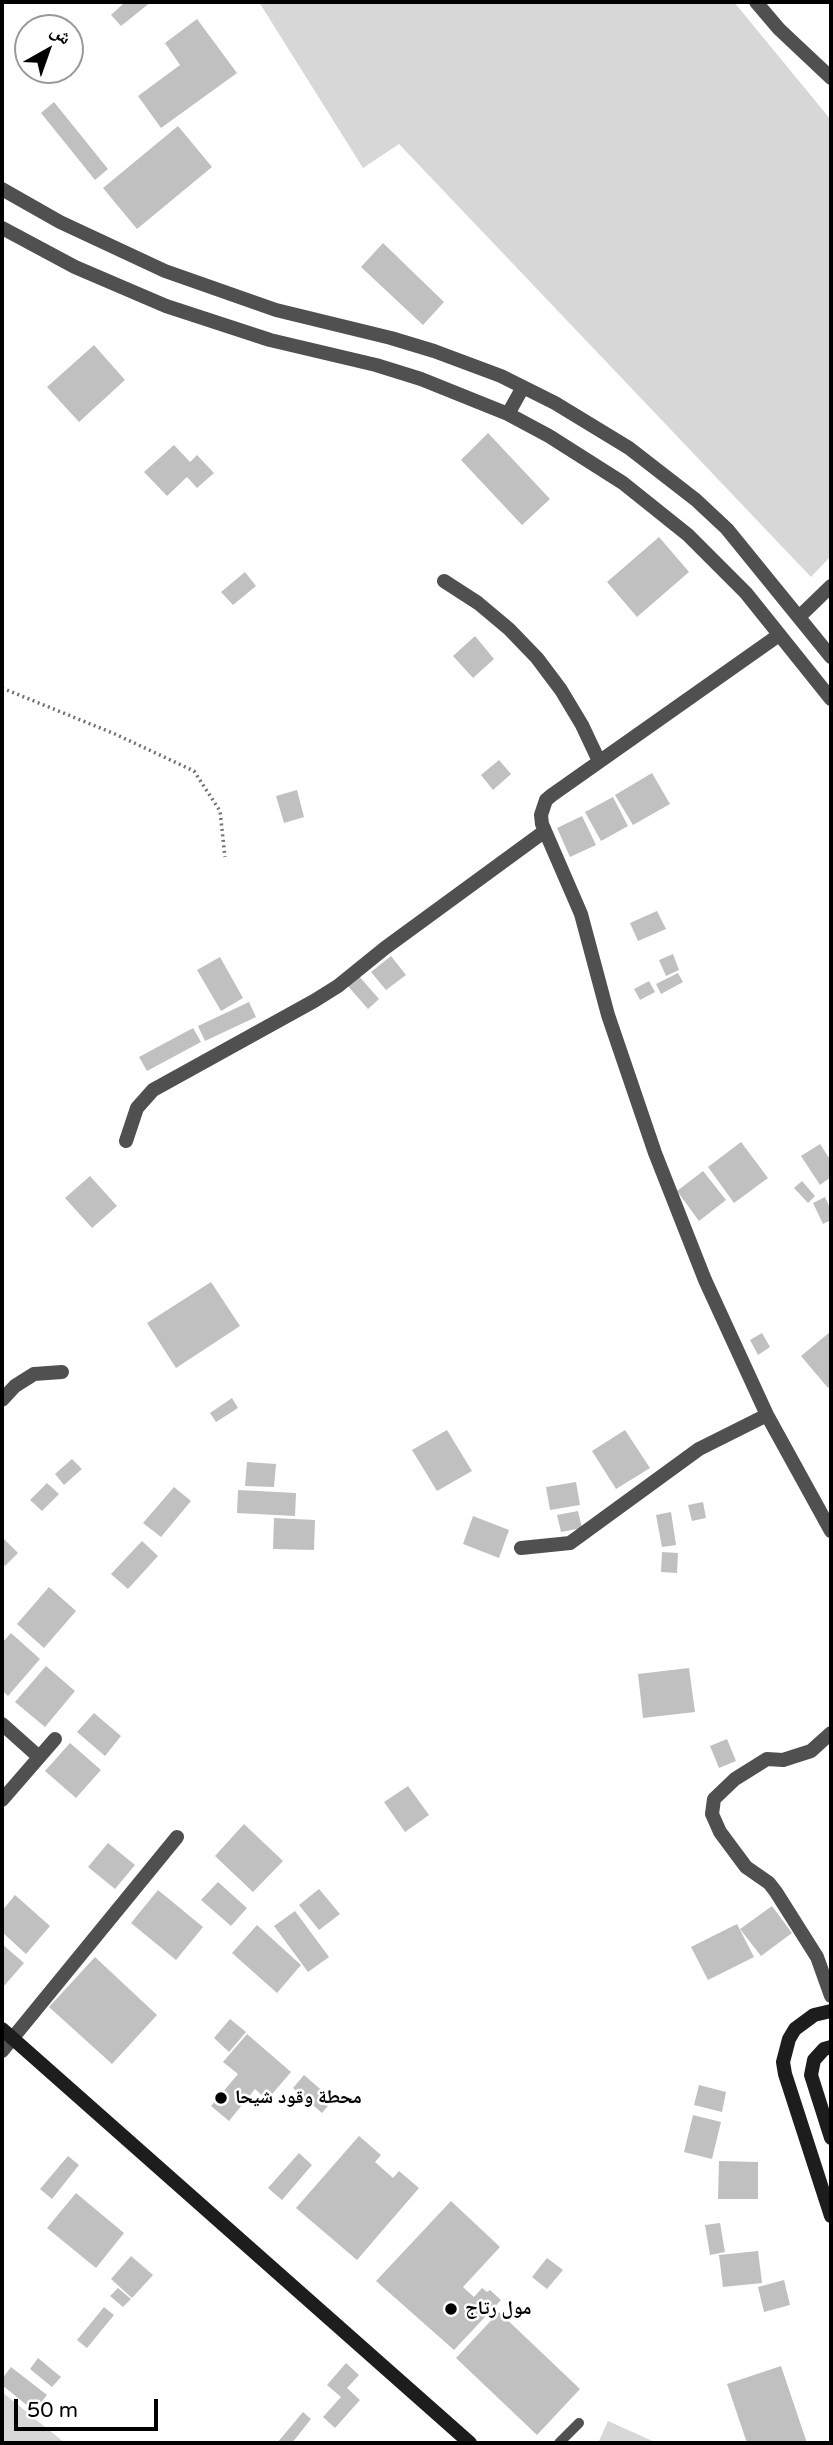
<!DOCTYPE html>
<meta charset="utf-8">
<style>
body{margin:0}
#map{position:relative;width:833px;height:2445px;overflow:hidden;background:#fff;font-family:"Varela Round","Noto Naskh Arabic",sans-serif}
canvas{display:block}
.frame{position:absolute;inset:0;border:4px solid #000;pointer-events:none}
.north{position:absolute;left:14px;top:14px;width:70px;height:70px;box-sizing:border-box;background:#fff;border:2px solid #999;border-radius:50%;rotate:40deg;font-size:19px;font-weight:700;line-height:28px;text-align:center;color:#000}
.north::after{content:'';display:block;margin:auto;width:24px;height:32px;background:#000;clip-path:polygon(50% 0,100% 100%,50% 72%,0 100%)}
.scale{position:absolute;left:14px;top:2399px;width:144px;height:32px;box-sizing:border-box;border:4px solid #000;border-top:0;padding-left:9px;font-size:21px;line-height:24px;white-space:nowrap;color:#000;-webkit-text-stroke:5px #fff;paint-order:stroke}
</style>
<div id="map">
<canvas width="833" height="2445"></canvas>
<div class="frame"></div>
<div class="north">ش</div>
<div class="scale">50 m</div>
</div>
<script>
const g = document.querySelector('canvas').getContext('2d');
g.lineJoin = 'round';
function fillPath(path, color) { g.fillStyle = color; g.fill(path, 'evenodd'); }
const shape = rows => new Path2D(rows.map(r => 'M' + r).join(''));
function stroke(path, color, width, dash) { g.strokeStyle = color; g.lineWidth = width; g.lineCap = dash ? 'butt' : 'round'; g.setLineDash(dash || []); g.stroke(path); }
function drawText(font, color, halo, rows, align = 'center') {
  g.font = font + ' "Varela Round","Noto Naskh Arabic",sans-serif'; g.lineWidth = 5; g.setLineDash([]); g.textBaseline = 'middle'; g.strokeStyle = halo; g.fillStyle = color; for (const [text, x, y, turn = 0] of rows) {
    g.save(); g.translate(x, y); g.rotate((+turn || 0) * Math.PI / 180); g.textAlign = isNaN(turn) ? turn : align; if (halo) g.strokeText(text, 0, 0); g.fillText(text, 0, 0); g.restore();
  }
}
fillPath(shape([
 [259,2,734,2,831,120,831,556,811,577,399,144,363,168],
 [2,2392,65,2443,2,2443],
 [608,2421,657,2443,598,2443]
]), '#d7d7d7');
fillPath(shape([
 [121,2,151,2,121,26,111,15,123,4],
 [197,19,237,73,161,128,138,96,180,65,165,43],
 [54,102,108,169,95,180,41,113],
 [178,126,212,167,137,229,103,188],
 [383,243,444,302,423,325,361,267],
 [94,345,125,380,79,422,47,387],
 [488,433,550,499,522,525,461,460],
 [174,445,190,462,197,455,214,473,197,488,187,477,167,496,144,472],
 [659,537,689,572,637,617,607,582],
 [245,572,256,586,233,605,221,592],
 [475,636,494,659,473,678,453,656],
 [499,760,511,774,493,790,481,775],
 [652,773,670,804,633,825,615,795],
 [297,790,304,817,284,823,276,796],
 [613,797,628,826,601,841,585,812],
 [582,816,596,845,570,857,557,828],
 [657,911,666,929,638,941,630,923],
 [673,954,679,970,666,976,659,960],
 [391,956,406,975,386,990,371,972],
 [220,957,243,998,221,1011,197,970],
 [678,973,683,982,661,994,656,984],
 [358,975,379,999,368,1009,347,985],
 [649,981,655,992,640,1000,634,989],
 [249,1002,256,1017,205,1041,198,1026],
 [193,1028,201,1042,147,1071,139,1057],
 [741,1142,768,1178,734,1203,708,1167],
 [820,1144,831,1161,831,1177,820,1185,801,1156],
 [703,1171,726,1200,699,1221,677,1191],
 [90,1176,117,1206,92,1228,65,1198],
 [802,1181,815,1196,808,1203,794,1188],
 [825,1197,831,1210,831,1220,823,1224,813,1203],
 [211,1282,240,1326,176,1368,147,1323],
 [830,1332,831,1385,828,1388,801,1356],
 [762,1333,770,1347,758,1355,750,1340],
 [232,1398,238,1408,216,1422,210,1413],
 [447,1430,472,1471,437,1491,412,1450],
 [625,1430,650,1468,616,1489,592,1451],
 [72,1459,82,1469,64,1485,55,1474],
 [247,1462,276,1464,274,1487,245,1486],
 [576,1482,580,1505,550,1510,546,1487],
 [47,1483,59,1494,42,1511,30,1500],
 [174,1487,191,1501,161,1537,143,1523],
 [238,1490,296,1493,295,1516,237,1513],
 [703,1502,706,1518,692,1521,688,1505],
 [578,1511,582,1528,561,1532,557,1515],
 [671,1512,676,1545,662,1547,656,1515],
 [473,1516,509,1530,499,1558,463,1544],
 [274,1518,315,1520,314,1550,273,1549],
 [2,1537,18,1553,5,1566,2,1562],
 [142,1541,158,1556,128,1589,111,1574],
 [662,1552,678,1553,677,1573,661,1572],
 [49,1587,76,1611,44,1648,17,1624],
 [11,1633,40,1659,8,1696,2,1690,2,1643],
 [46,1666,75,1691,45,1727,15,1702],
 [689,1668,695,1712,643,1718,638,1674],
 [94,1713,121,1736,105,1756,77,1732],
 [727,1739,736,1761,719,1768,710,1746],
 [70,1743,101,1770,76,1798,45,1771],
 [408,1786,429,1815,405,1832,384,1802],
 [244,1824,283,1861,253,1892,215,1856],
 [108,1843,135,1865,115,1889,88,1867],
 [218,1882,247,1908,231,1926,201,1900],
 [319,1889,340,1914,319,1930,299,1905],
 [158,1890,203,1927,176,1960,131,1923],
 [15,1895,50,1926,26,1954,2,1932,2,1911],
 [772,1906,792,1933,761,1956,740,1929],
 [295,1911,329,1957,308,1972,274,1926],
 [737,1924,754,1957,708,1980,691,1947],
 [257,1925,301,1965,277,1993,232,1953],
 [2,1944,24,1963,4,1986,2,1984],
 [95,1957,157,2015,112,2064,49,2007],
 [230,2019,246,2032,229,2052,214,2038],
 [247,2034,291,2072,267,2100,255,2089,229,2121,211,2106,238,2074,223,2062],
 [304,2075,333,2100,322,2113,293,2088],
 [699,2085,726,2092,722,2112,694,2105],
 [693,2115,721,2122,712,2159,684,2152],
 [359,2136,381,2155,375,2162,393,2178,399,2171,419,2188,357,2260,296,2208],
 [299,2153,312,2165,282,2200,268,2188],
 [68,2156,79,2165,52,2199,40,2189],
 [719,2161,758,2162,758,2199,718,2199],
 [76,2193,124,2233,96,2268,47,2228],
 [451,2201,500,2247,463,2287,474,2297,482,2288,487,2292,490,2290,501,2300,454,2350,376,2281],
 [720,2223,725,2252,710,2255,705,2225],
 [758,2251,762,2283,723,2287,719,2255],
 [131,2256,153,2275,132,2298,111,2279],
 [547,2258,563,2270,547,2289,532,2277],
 [784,2280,790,2305,764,2312,758,2287],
 [118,2288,131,2299,123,2307,110,2296],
 [104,2307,114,2315,87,2348,77,2340],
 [499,2312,580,2389,537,2435,456,2358],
 [38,2358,61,2377,52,2387,30,2369],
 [346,2363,359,2375,347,2388,360,2400,335,2428,323,2417,341,2397,327,2385],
 [781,2366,807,2443,747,2443,727,2384],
 [11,2367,47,2395,34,2411,2,2385,2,2379],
 [303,2412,311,2419,292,2443,277,2443]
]), '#c0c0c0');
stroke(shape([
 [2,688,115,734,194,771,220,811,225,857]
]), '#727272', 3.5, [2, 3.5]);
stroke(shape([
 [559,2443,579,2423]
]), '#505050', 10);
stroke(shape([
 [756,2,779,29,831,78],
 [2,189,60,222,165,271,276,310,391,338,434,351,501,376,555,403,629,448,696,500,727,529,831,657],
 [2,228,75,267,166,306,270,340,376,365,421,379,508,414,549,436,623,483,688,535,746,593,831,699],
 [508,414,523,387],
 [444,581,478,603,509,629,537,658,561,690,582,725,599,761],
 [799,617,831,586],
 [779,635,552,795,546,800,541,815,542,824,581,914,608,1015,655,1153,705,1280,767,1415,831,1531],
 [126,1141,137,1108,153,1090,314,1001,338,986,385,948,545,831],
 [2,1400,15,1386,34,1374,62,1372],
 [521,1548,570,1543,699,1449,767,1415],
 [2,1724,39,1757],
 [831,1733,811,1751,783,1760,767,1759,735,1779,714,1799,712,1814,720,1832,746,1867,769,1883,776,1892,817,1957,831,1996],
 [2,1800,55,1739],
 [2,2051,177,1837]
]), '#505050', 14);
stroke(shape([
 [831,2011,814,2015,795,2029,789,2039,783,2062,785,2074,831,2216],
 [2,2029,470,2443],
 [831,2047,824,2049,814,2060,811,2075,831,2138]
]), '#1d1d1d', 14);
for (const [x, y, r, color] of [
 [221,2098,7,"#000"],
 [451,2309,7,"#000"]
]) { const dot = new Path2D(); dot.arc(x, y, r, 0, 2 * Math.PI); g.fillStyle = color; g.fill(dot); stroke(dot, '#fff', 2.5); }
drawText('bold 19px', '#000', '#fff', [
 ["محطة وقود شيحا",235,2098],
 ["مول رتاج",465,2309]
], 'left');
</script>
